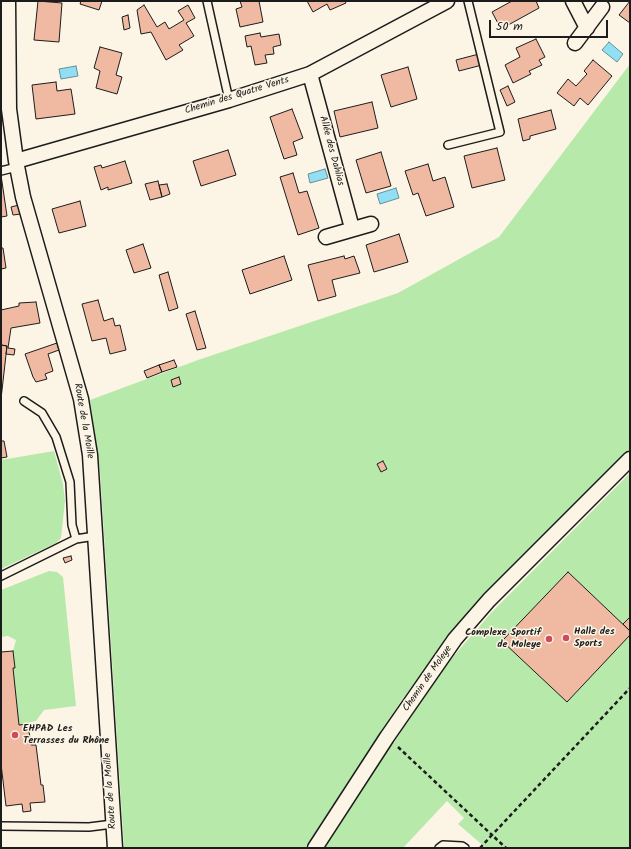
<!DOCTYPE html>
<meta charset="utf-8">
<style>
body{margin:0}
#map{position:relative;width:631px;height:849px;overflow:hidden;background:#fcf5e5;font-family:Kalam,sans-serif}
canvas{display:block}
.frame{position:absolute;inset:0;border:2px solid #1c1c1c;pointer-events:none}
.scale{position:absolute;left:489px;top:20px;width:119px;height:18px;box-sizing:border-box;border:2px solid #1c1c1c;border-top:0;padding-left:5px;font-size:12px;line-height:14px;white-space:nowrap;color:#1c1c1c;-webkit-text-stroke:3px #fcf5e5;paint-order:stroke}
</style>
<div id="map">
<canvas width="631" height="849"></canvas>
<div class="frame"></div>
<div class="scale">50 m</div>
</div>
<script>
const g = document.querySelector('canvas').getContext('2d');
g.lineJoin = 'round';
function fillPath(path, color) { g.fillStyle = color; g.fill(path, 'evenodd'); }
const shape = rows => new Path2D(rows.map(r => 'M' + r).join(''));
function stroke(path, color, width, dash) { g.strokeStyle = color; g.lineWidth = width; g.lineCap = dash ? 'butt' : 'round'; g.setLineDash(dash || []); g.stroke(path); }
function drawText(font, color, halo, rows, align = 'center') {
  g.font = font + ' Kalam,sans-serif'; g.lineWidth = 3; g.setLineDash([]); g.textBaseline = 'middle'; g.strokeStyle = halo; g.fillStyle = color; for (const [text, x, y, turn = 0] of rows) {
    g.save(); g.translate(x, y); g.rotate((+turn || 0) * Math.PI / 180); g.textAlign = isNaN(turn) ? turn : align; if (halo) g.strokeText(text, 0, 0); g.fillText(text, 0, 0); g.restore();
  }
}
fillPath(shape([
 [630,64,630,449,513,564,460,621,401,701,305,848,124,848,100,471,90,400,198,360,398,293,499,237],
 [54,451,63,484,65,501,61,538,56,543,1,569,1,460],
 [630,473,630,848,486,848,458,824,464,818,447,801,403,848,317,848,388,742,392,745,446,665,491,613],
 [49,571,57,572,63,577,76,706,44,710,36,721,19,725,13,668,15,667,13,651,16,640,8,636,1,637,1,590]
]), '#b7e9aa');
const water = shape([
 [609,42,623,54,617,62,602,50,609,42],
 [76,66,78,76,61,79,59,69,76,66],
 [325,169,328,178,310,183,308,174,325,169],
 [396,188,399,198,380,204,377,194,396,188]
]);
fillPath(water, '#92def2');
stroke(water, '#63909c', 1);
const building = shape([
 [38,1,62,3,59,42,34,40,38,1],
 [81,1,102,1,99,10,80,4,81,1],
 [240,1,259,1,263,22,240,27,236,9,242,7,240,1],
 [307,1,345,1,346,3,330,10,327,4,313,12,307,1],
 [512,1,536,1,539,8,501,29,492,12,512,1],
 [630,1,630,23,619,15,630,1],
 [144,5,157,27,165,22,169,29,184,20,178,11,188,5,195,18,186,23,194,36,179,45,183,50,166,60,151,32,141,34,137,10,144,5],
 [128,15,130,28,124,30,122,17,128,15],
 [260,33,261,37,279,34,281,45,273,47,274,54,265,55,267,63,255,65,251,46,247,47,245,36,260,33],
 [536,39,545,57,539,60,542,65,529,71,531,74,513,83,505,65,520,57,516,48,536,39],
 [100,47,122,53,116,75,122,77,117,94,96,88,100,71,94,68,100,47],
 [479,54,482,65,459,71,456,60,479,54],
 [593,60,612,76,588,105,580,98,574,106,557,93,568,79,576,86,587,74,584,71,593,60],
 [408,67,417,99,391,107,381,75,408,67],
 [56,82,57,91,71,89,75,114,36,119,32,85,56,82],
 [508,86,515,102,507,106,500,90,508,86],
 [372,102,378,128,340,137,334,111,372,102],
 [292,109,303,138,293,142,297,155,284,159,270,117,292,109],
 [551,110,556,129,530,136,530,139,523,141,518,119,551,110],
 [497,148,505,180,472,188,464,156,497,148],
 [228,150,236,175,201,186,193,161,228,150],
 [381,152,391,186,366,193,356,160,381,152],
 [125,161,132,183,108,190,108,187,101,190,94,167,101,165,102,168,125,161],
 [428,164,433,181,445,177,454,207,426,216,418,193,413,195,405,171,428,164],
 [293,173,299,193,307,191,319,228,298,235,280,177,293,173],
 [1,175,7,216,1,217,1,175],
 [158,181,162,197,150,200,145,184,158,181],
 [167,184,170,194,162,197,159,185,167,184],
 [80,201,86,226,59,233,52,209,80,201],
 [19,205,21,214,13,215,11,207,19,205],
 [399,234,408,262,374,272,366,245,399,234],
 [143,244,151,268,134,273,126,250,143,244],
 [1,248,3,248,6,268,1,269,1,248],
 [284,256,292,280,250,294,242,270,284,256],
 [344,256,345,259,354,256,360,273,332,280,336,296,318,301,308,265,344,256],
 [168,272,178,308,169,311,159,275,168,272],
 [98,300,104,321,113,318,115,326,120,325,126,350,110,354,106,338,92,341,82,304,98,300],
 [36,302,40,323,11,328,8,348,15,349,14,355,6,354,7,346,1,345,1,310,19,306,19,303,36,302],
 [195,311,206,348,197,350,186,314,195,311],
 [57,343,59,350,48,354,53,371,45,374,47,379,36,382,33,377,25,354,57,343],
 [1,345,7,346,1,399,1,345],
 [174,360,177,367,162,372,159,365,174,360],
 [159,365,162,372,147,378,144,371,159,365],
 [179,377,181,384,173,387,171,380,179,377],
 [1,441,4,441,7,457,1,458,1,441],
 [383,461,387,469,381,472,377,464,383,461],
 [71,556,72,560,65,563,63,558,71,556],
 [568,572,630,631,630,635,567,702,502,641,568,572],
 [630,617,630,631,623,624,630,617],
 [13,651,15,668,13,668,19,725,28,724,31,745,36,745,41,785,43,785,45,802,30,803,31,811,23,812,22,804,6,806,1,764,1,652,13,651]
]);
fillPath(building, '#efbaa1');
stroke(building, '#1c1c1c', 1);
const service = shape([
 [207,1,229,100],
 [448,145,500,132,468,1],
 [1,171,17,167],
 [24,401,42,413,56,437,70,482,72,525,76,539],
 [1,576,76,539,95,536],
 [1,826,89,827,113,824],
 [439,848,443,845,462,846,465,848]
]);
const minor = shape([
 [8,1,9,109,16,161,23,197,81,399,90,455,115,848],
 [573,1,587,28],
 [575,43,602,7],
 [310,74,352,228],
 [16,161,229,100,310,74,447,1],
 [326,237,371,224],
 [315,848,387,737,455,639,489,600,630,459]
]);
stroke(service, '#1c1c1c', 10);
stroke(minor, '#1c1c1c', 17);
stroke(shape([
 [398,747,492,835,630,688],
 [480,848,492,835,506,848]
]), '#1c1c1c', 2.5, [4, 3]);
stroke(service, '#fcf5e5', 7);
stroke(minor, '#fcf5e5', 14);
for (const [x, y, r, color] of [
 [566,638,4,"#d1495b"],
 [549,639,4,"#d1495b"],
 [15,735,4,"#d1495b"]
]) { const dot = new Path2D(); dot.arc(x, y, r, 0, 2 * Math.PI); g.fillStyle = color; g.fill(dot); stroke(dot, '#fcf5e5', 1.5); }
drawText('10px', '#1c1c1c', '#fcf5e5', [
 ["Chemin des Quatre Vents",237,96,-17],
 ["Allée des Dahlias",331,151,75],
 ["Route de la Moille",83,421,80],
 ["Chemin de Moleye",428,679,-55],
 ["Route de la Moille",111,791,-94]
]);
drawText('bold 10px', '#1c1c1c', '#fcf5e5', [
 ["Halle des",574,632],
 ["Sports",574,644],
 ["Complexe Sportif",541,633,"right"],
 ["de Moleye",541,645,"right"],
 ["EHPAD Les",23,729],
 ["Terrasses du Rhône",23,741]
], 'left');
</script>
